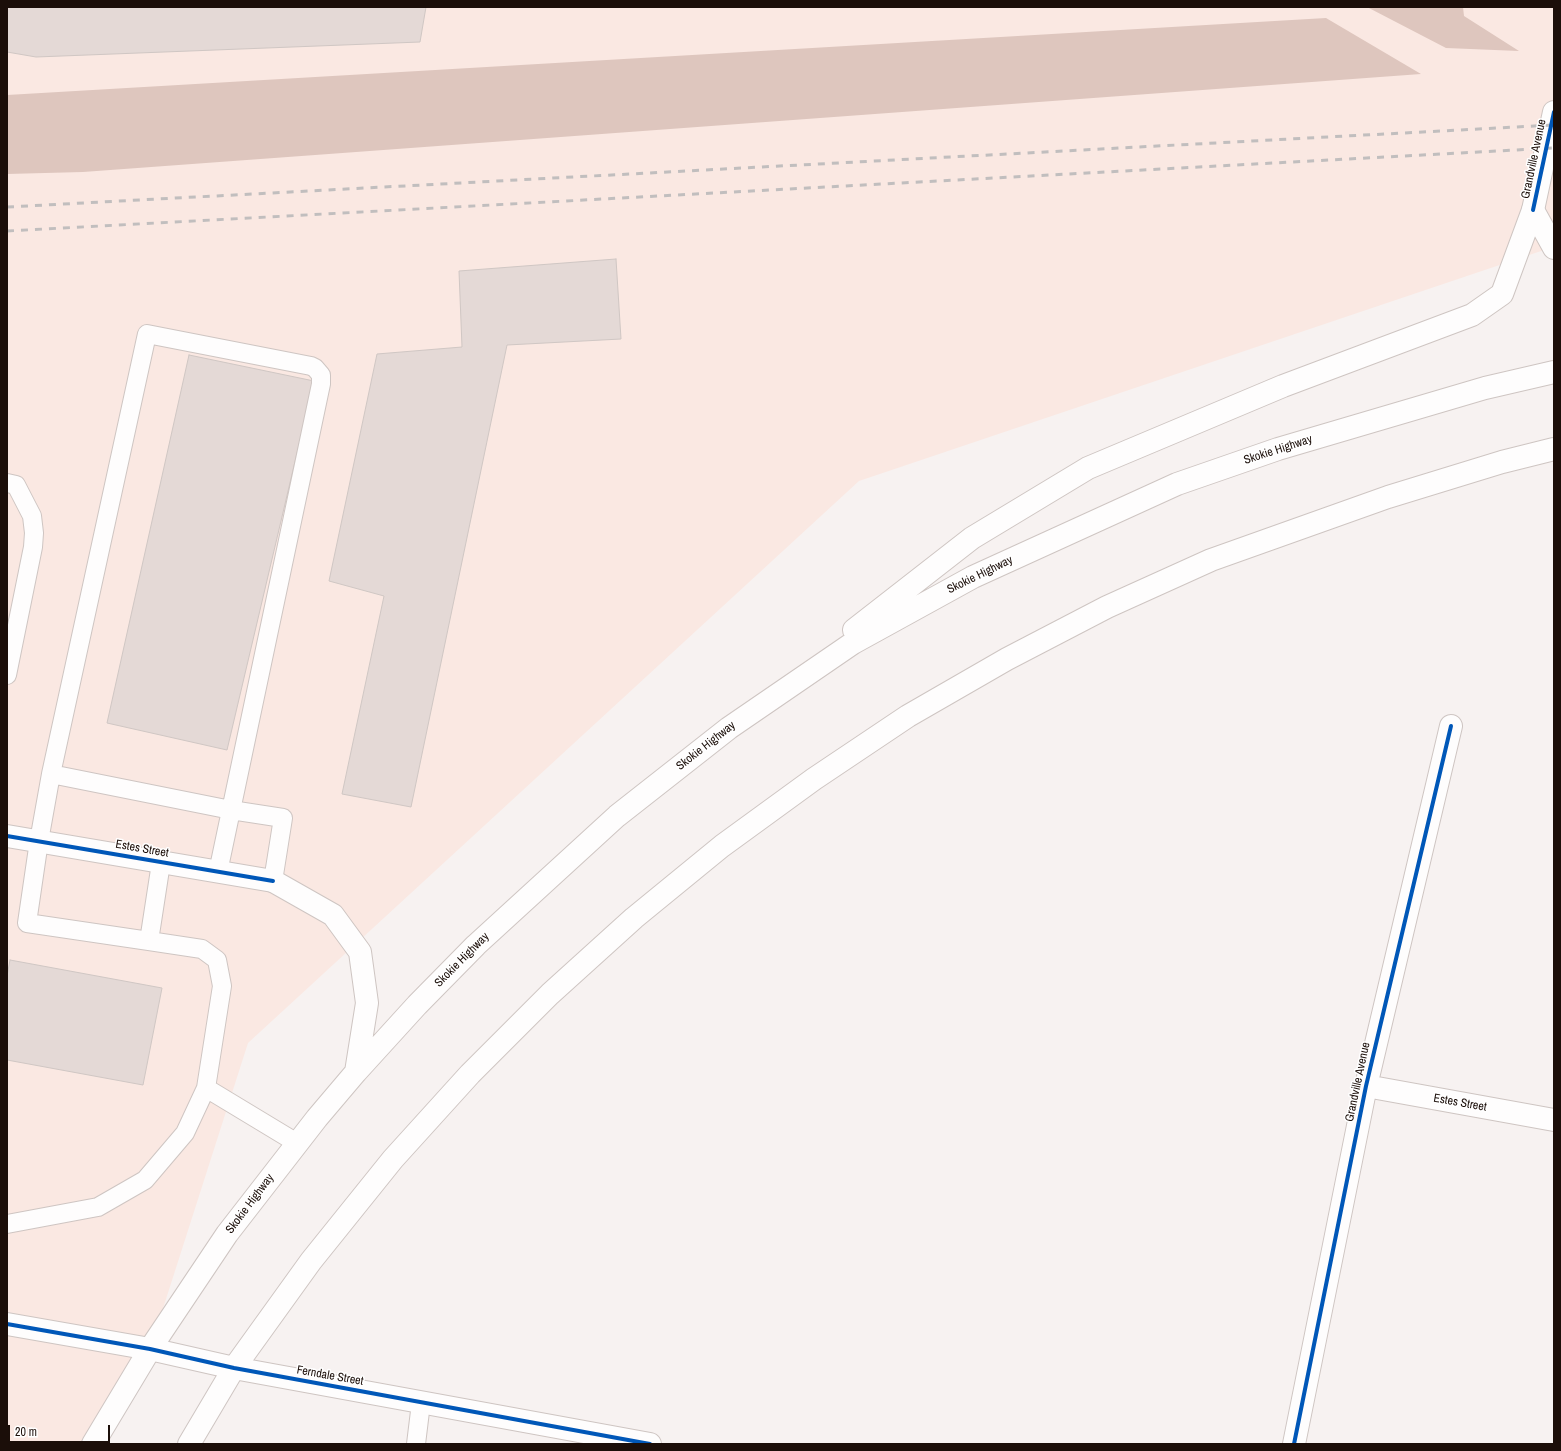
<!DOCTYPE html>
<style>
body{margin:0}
#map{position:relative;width:1561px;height:1451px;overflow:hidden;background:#f7f2f1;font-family:"Archivo Narrow",sans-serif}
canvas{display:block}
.frame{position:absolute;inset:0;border:8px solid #1b0e09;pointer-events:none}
.scale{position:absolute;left:8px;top:1425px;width:102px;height:18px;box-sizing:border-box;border:2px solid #1b0e09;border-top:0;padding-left:5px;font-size:12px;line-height:14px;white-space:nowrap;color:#1b0e09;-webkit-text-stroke:3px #fff;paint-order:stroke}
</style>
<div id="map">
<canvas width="1561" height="1451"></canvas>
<div class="frame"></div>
<div class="scale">20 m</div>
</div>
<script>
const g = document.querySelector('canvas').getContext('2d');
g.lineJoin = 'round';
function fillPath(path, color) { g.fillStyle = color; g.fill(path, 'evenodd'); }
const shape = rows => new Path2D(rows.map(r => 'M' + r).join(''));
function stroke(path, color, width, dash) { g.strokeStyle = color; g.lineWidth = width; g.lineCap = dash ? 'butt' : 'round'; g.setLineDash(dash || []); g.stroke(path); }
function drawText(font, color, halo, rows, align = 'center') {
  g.font = font + ' "Archivo Narrow",sans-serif'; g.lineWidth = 3; g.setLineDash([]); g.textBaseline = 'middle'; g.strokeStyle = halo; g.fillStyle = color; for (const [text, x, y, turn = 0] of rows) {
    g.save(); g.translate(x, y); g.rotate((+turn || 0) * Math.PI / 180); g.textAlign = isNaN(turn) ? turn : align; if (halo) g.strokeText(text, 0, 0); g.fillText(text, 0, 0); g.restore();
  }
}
fillPath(shape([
 [7,7,1554,7,1554,245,1553,247,859,481,248,1043,150,1349,101,1444,7,1444]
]), '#fae8e2');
fillPath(shape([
 [1367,7,1463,7,1464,16,1519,51,1446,48],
 [1326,18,1421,74,83,172,7,174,7,95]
]), '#dec6be');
const building = shape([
 [7,7,426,7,420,42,36,57,7,52,7,7],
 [616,259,621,339,507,345,411,807,342,794,384,596,329,581,377,354,462,347,459,271,616,259],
 [189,355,314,381,227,750,107,723,189,355],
 [10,960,162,988,143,1085,7,1060,7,976,10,960]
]);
fillPath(building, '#e4d9d6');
stroke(building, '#d0c7c4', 1);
const lane = shape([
 [7,483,16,485,32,516,34,533,33,547,7,675],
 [51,774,147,334,311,366,315,368,321,375,321,384,218,872],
 [161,863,149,941,202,949,217,960,222,986,206,1088,297,1143],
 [149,941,27,923,39,841,51,774,231,810,283,818,273,881],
 [7,1224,98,1207,145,1180,185,1133,206,1088],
 [416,1444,421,1403]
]);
const street = shape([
 [7,836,273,881],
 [1366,1086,1554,1120],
 [7,1324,150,1349,234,1368,650,1444],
 [1294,1444,1366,1086,1451,726]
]);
const secondary = shape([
 [1533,210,1554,112]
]);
const highway = shape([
 [1533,210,1554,248],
 [854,630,972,538,1088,468,1283,386,1472,315,1502,294,1533,210],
 [273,881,333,915,360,952,367,1003,356,1072],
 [93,1444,150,1349,227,1234,317,1118,356,1072,417,1005,476,945,617,816,729,728,853,643,973,577,1177,484,1278,449,1485,388,1554,372],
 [189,1444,234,1368,311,1261,393,1159,470,1074,550,994,634,918,722,846,814,779,908,716,1007,659,1107,607,1211,560,1388,497,1502,462,1554,449]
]);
stroke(lane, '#cec5c2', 20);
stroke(street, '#cec5c2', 24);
stroke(secondary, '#cec5c2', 24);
stroke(highway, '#cec5c2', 24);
stroke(lane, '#fefdfd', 18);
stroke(street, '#fefdfd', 22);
stroke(secondary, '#fefdfd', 22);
stroke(highway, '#fefdfd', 22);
stroke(shape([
 [7,207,1554,125],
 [7,231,1554,148]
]), '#c1bebe', 3, [7, 7]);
stroke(shape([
 [1533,210,1554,112],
 [7,836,273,881],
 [7,1324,150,1349,234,1368,650,1444],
 [1294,1444,1366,1086,1451,726]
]), '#0057b8', 4);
drawText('12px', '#1b0e09', '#fff', [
 ["Grandville Avenue",1534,159,-78],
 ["Skokie Highway",1278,450,-18],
 ["Skokie Highway",980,575,-26],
 ["Skokie Highway",706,746,-38],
 ["Estes Street",142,849,10],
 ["Skokie Highway",462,960,-45],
 ["Grandville Avenue",1358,1082,-78],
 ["Estes Street",1460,1103,10],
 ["Skokie Highway",250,1204,-53],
 ["Ferndale Street",330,1376,10]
]);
</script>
